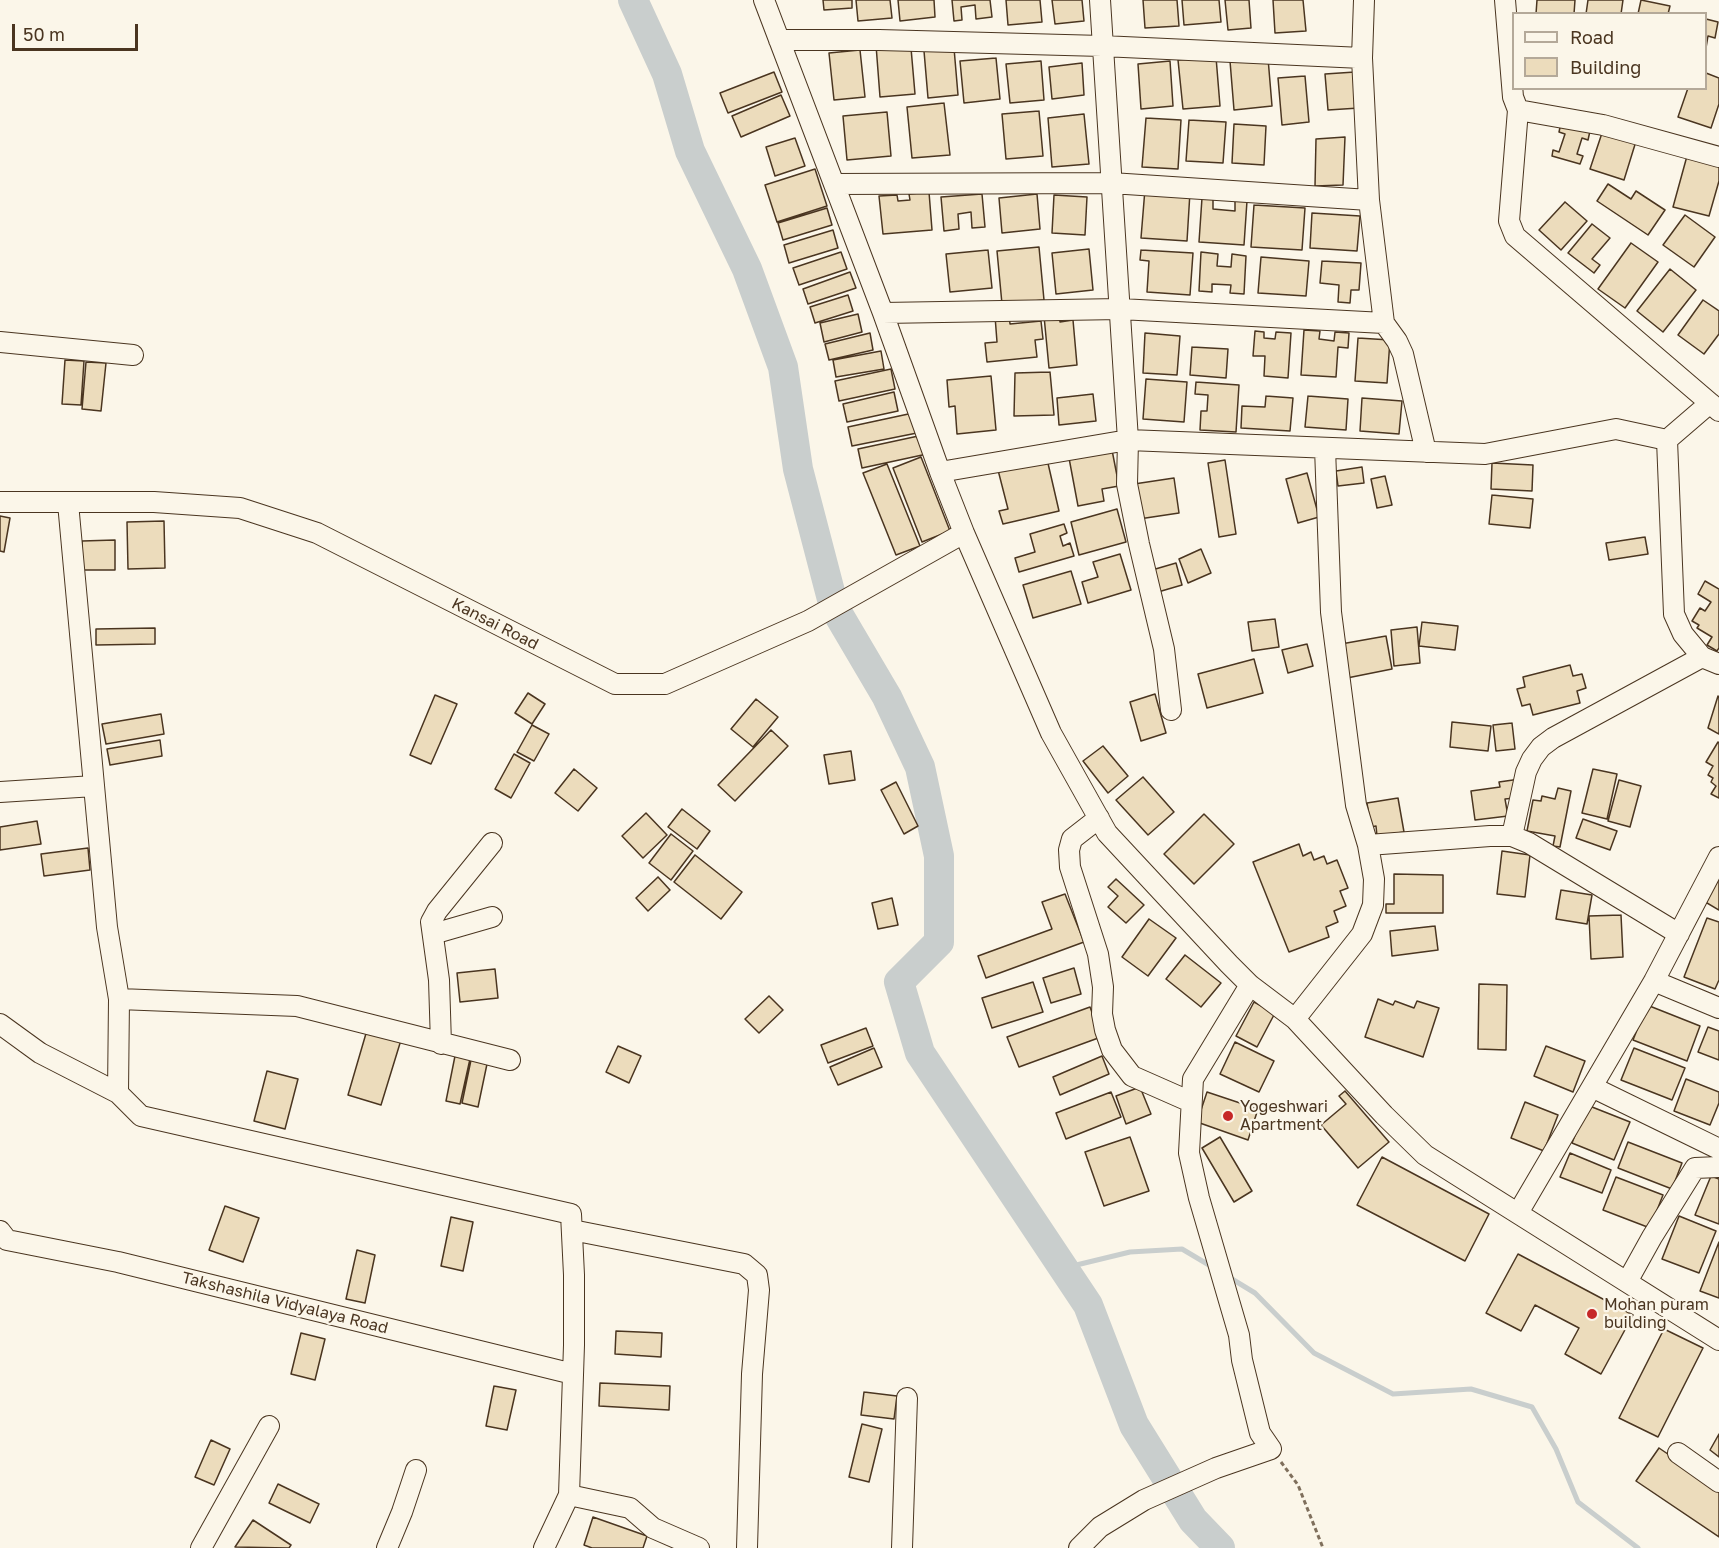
<!DOCTYPE html>
<style>
body{margin:0}
#map{position:relative;width:1719px;height:1548px;overflow:hidden;background:#fbf6e9;font-family:"Golos Text",sans-serif}
canvas{display:block}
.legend{position:absolute;left:1512px;top:12px;width:195px;height:78px;box-sizing:border-box;background:#fbf6e9;border:2px solid #b4a999;margin:0;padding:8px 10px;list-style:none;font-size:18px;color:#4a3520}
.legend li{display:flex;align-items:center;gap:12px;height:30px}
.legend b{width:30px;border:2px solid #b4a999}
.scale{position:absolute;left:12px;top:24px;width:126px;height:27px;box-sizing:border-box;border:3px solid #4a3520;border-top:0;padding-left:8px;font-size:18px;line-height:21px;white-space:nowrap;color:#4a3520;-webkit-text-stroke:4px #fbf6e9;paint-order:stroke}
</style>
<div id="map">
<canvas width="1719" height="1548"></canvas>
<ul class="legend">
<li><b style="height:8px;background:#fbf6e9"></b>Road</li>
<li><b style="height:16px;background:#ecdcbc"></b>Building</li>
</ul>
<div class="scale">50 m</div>
</div>
<script>
const g = document.querySelector('canvas').getContext('2d');
g.lineJoin = 'round';
const shape = rows => new Path2D(rows.map(r => 'M' + r).join(''));
function stroke(path, color, width, dash) { g.strokeStyle = color; g.lineWidth = width; g.lineCap = dash ? 'butt' : 'round'; g.setLineDash(dash || []); g.stroke(path); }
function fillPath(path, color) { g.fillStyle = color; g.fill(path, 'evenodd'); }
function drawText(font, color, halo, rows, align = 'center') {
  g.font = font + ' "Golos Text",sans-serif'; g.lineWidth = 4.5; g.setLineDash([]); g.textBaseline = 'middle'; g.strokeStyle = halo; g.fillStyle = color; for (const [text, x, y, turn = 0] of rows) {
    g.save(); g.translate(x, y); g.rotate((+turn || 0) * Math.PI / 180); g.textAlign = isNaN(turn) ? turn : align; if (halo) g.strokeText(text, 0, 0); g.fillText(text, 0, 0); g.restore();
  }
}
stroke(shape([
 [1064,1268,1130,1252,1182,1249,1214,1268],
 [1227,1276,1255,1293,1314,1353,1393,1394,1471,1389,1532,1407,1556,1449,1578,1502,1638,1548]
]), '#c9cecd', 5);
stroke(shape([
 [633,0,667,74,690,151,747,269,783,367,798,469,834,607,887,697,920,767,939,856,939,942,899,982,920,1053,1088,1305,1134,1425,1193,1520,1220,1548]
]), '#c9cecd', 30);
const building = shape([
 [823,0,852,0,852,8,824,10,823,0],
 [856,0,890,0,892,18,858,21,856,0],
 [898,0,934,0,935,17,900,21,898,0],
 [952,0,990,0,992,17,976,19,975,5,961,7,962,20,954,21,952,0],
 [1006,0,1040,0,1042,22,1008,25,1006,0],
 [1052,0,1082,0,1084,21,1055,24,1052,0],
 [1143,0,1177,0,1179,26,1145,28,1143,0],
 [1182,0,1219,0,1221,22,1184,25,1182,0],
 [1225,0,1249,0,1251,28,1228,30,1225,0],
 [1273,0,1303,0,1306,31,1275,33,1273,0],
 [1537,0,1575,0,1574,14,1536,14,1537,0],
 [1588,0,1623,0,1621,14,1586,14,1588,0],
 [1641,0,1670,6,1668,14,1638,14,1641,0],
 [1706,19,1718,22,1715,38,1708,36,1706,48,1706,19],
 [876,45,911,48,915,94,880,97,876,45],
 [954,48,958,95,928,98,924,51,954,48],
 [860,50,865,97,834,100,829,53,860,50],
 [1216,57,1220,106,1183,109,1178,60,1216,57],
 [996,58,1000,99,964,103,960,61,996,58],
 [1268,58,1272,106,1234,110,1230,61,1268,58],
 [1041,61,1044,100,1010,103,1006,64,1041,61],
 [1170,61,1173,106,1141,109,1138,64,1170,61],
 [1082,63,1084,95,1052,99,1049,67,1082,63],
 [774,72,782,92,728,113,720,93,774,72],
 [1355,72,1359,108,1328,110,1325,74,1355,72],
 [1706,73,1719,78,1719,104,1711,128,1678,117,1688,88,1706,88,1706,73],
 [1305,76,1309,122,1282,125,1278,78,1305,76],
 [781,95,790,116,741,137,732,116,781,95],
 [944,103,950,155,912,158,907,107,944,103],
 [1039,111,1043,156,1006,159,1002,114,1039,111],
 [887,112,891,156,847,160,843,116,887,112],
 [1084,114,1089,164,1052,167,1048,118,1084,114],
 [1146,118,1181,120,1178,169,1142,167,1146,118],
 [1189,120,1226,122,1223,163,1186,161,1189,120],
 [1561,123,1590,131,1588,140,1582,138,1577,154,1583,156,1580,164,1552,156,1553,150,1559,152,1565,134,1559,132,1561,123],
 [1234,124,1266,126,1264,165,1232,163,1234,124],
 [1604,127,1637,138,1624,180,1590,169,1604,127],
 [1345,137,1343,185,1315,186,1316,139,1345,137],
 [795,138,805,166,775,176,766,147,795,138],
 [1687,156,1719,165,1719,181,1709,216,1673,207,1687,156],
 [815,169,827,206,777,222,765,185,815,169],
 [1608,184,1631,199,1636,191,1665,210,1648,235,1597,201,1608,184],
 [1145,189,1190,192,1187,241,1141,238,1145,189],
 [929,192,932,230,883,234,879,196,897,195,898,201,910,200,909,194,929,192],
 [982,194,985,227,972,228,971,212,958,214,959,229,944,231,941,197,982,194],
 [1037,194,1040,229,1002,233,999,198,1037,194],
 [1054,195,1087,197,1085,235,1052,233,1054,195],
 [1202,198,1213,199,1213,209,1235,211,1235,200,1247,201,1244,245,1199,242,1202,198],
 [1565,202,1587,221,1561,250,1539,230,1565,202],
 [1254,205,1305,208,1302,250,1251,247,1254,205],
 [827,208,832,225,783,240,778,223,827,208],
 [1312,213,1360,216,1357,251,1310,248,1312,213],
 [1685,215,1715,237,1694,267,1663,245,1685,215],
 [1592,224,1610,238,1592,259,1600,265,1594,273,1568,253,1592,224],
 [833,230,838,248,789,263,784,245,833,230],
 [1631,243,1658,262,1625,308,1598,289,1631,243],
 [1039,247,1044,300,1002,304,997,251,1039,247],
 [1089,249,1093,290,1056,294,1052,253,1089,249],
 [988,250,992,288,950,292,946,254,988,250],
 [1141,250,1193,253,1190,295,1147,292,1149,261,1140,260,1141,250],
 [841,252,847,269,799,285,793,268,841,252],
 [1201,252,1218,254,1217,266,1231,267,1232,254,1246,256,1244,294,1230,293,1231,285,1212,284,1212,292,1199,291,1201,252],
 [1261,257,1309,261,1306,296,1258,293,1261,257],
 [1322,261,1361,263,1359,290,1351,290,1350,303,1338,302,1339,285,1320,283,1322,261],
 [1670,269,1696,290,1663,332,1637,311,1670,269],
 [850,272,856,288,808,304,803,289,850,272],
 [848,295,853,311,815,323,810,307,848,295],
 [1703,300,1719,311,1719,334,1704,354,1678,335,1703,300],
 [858,314,862,332,824,342,820,323,858,314],
 [1009,315,1010,324,1041,321,1043,339,1035,340,1037,357,987,362,985,343,997,342,995,316,1009,315],
 [1059,315,1060,322,1073,320,1077,365,1049,368,1044,316,1059,315],
 [1304,330,1320,331,1319,339,1334,341,1335,332,1349,333,1348,348,1338,347,1336,377,1301,375,1304,330],
 [1255,331,1264,332,1264,338,1275,339,1276,332,1291,333,1288,378,1264,376,1265,356,1253,356,1255,331],
 [870,333,873,350,829,360,825,344,870,333],
 [1145,333,1180,336,1177,375,1143,373,1145,333],
 [1358,338,1390,340,1387,383,1355,381,1358,338],
 [1192,347,1228,349,1226,378,1190,375,1192,347],
 [881,351,884,369,836,377,833,360,881,351],
 [65,360,84,361,81,405,62,404,65,360],
 [86,362,106,363,101,411,82,409,86,362],
 [891,369,895,389,839,401,835,381,891,369],
 [1050,372,1054,415,1014,416,1015,373,1050,372],
 [991,376,996,430,957,434,955,406,949,407,947,380,991,376],
 [1146,379,1187,382,1184,422,1143,419,1146,379],
 [1196,382,1239,385,1236,432,1200,430,1201,411,1207,411,1208,395,1195,394,1196,382],
 [894,392,898,411,847,422,843,404,894,392],
 [1093,394,1096,421,1059,425,1057,398,1093,394],
 [1266,396,1293,398,1290,431,1241,428,1242,406,1265,407,1266,396],
 [1308,396,1348,399,1346,430,1305,427,1308,396],
 [1362,398,1402,401,1399,434,1360,431,1362,398],
 [913,413,917,433,852,446,848,427,913,413],
 [923,435,927,454,862,468,858,449,923,435],
 [1112,450,1119,486,1102,489,1104,501,1078,506,1069,458,1112,450],
 [921,457,950,531,922,542,893,468,921,457],
 [1047,459,1059,511,1003,524,999,511,1008,509,998,470,1047,459],
 [1225,460,1236,534,1219,537,1208,463,1225,460],
 [1492,463,1533,465,1532,491,1491,489,1492,463],
 [887,464,920,546,896,555,863,473,887,464],
 [1362,467,1364,483,1338,486,1336,471,1362,467],
 [1307,473,1319,517,1298,523,1286,479,1307,473],
 [1385,476,1392,505,1377,508,1371,479,1385,476],
 [1174,478,1179,513,1139,519,1134,484,1174,478],
 [1492,495,1533,499,1530,528,1489,524,1492,495],
 [1117,509,1126,542,1079,555,1071,522,1117,509],
 [0,516,10,518,4,552,0,551,0,516],
 [164,521,165,568,128,569,127,522,164,521],
 [1064,524,1067,533,1060,536,1063,546,1070,543,1074,556,1019,572,1015,558,1035,552,1030,534,1064,524],
 [1645,537,1648,554,1609,560,1606,543,1645,537],
 [115,540,115,570,82,570,82,541,115,540],
 [1201,549,1211,573,1188,583,1179,559,1201,549],
 [1120,554,1131,590,1088,603,1082,582,1098,577,1093,562,1120,554],
 [1176,563,1182,585,1158,592,1152,570,1176,563],
 [1071,571,1081,604,1033,618,1023,585,1071,571],
 [1705,581,1719,589,1719,648,1717,651,1707,645,1712,637,1697,628,1699,625,1692,621,1700,608,1705,611,1711,602,1698,594,1705,581],
 [1275,619,1279,647,1252,651,1248,622,1275,619],
 [1422,622,1458,626,1455,650,1419,646,1422,622],
 [1417,627,1420,663,1394,666,1391,630,1417,627],
 [155,628,155,644,96,645,96,629,155,628],
 [1386,636,1392,669,1347,678,1341,644,1386,636],
 [1307,644,1313,666,1288,673,1282,650,1307,644],
 [1254,659,1263,693,1207,708,1198,674,1254,659],
 [1570,665,1573,676,1582,674,1586,688,1577,691,1580,703,1533,715,1530,704,1522,706,1517,689,1525,687,1523,677,1570,665],
 [528,693,545,704,532,724,515,713,528,693],
 [1155,694,1166,733,1141,741,1130,702,1155,694],
 [435,695,457,704,431,764,410,755,435,695],
 [1718,696,1719,697,1719,734,1708,728,1718,696],
 [756,699,778,717,753,747,731,729,756,699],
 [161,714,164,734,106,744,102,724,161,714],
 [1452,722,1491,726,1488,751,1450,747,1452,722],
 [1512,723,1515,749,1496,751,1493,725,1512,723],
 [532,725,549,734,534,761,517,752,532,725],
 [771,730,788,746,735,801,718,785,771,730],
 [160,740,162,756,110,765,107,749,160,740],
 [1718,742,1719,743,1719,798,1711,794,1716,786,1711,782,1713,778,1708,775,1713,766,1706,762,1718,742],
 [1103,746,1128,776,1108,793,1083,761,1103,746],
 [851,751,855,780,829,784,824,755,851,751],
 [514,754,530,763,511,798,495,789,514,754],
 [574,769,597,788,578,811,555,793,574,769],
 [1593,769,1617,774,1607,819,1582,813,1593,769],
 [1143,777,1174,812,1148,835,1116,800,1143,777],
 [1520,779,1515,798,1505,799,1508,816,1475,820,1471,791,1500,787,1499,782,1520,779],
 [1619,780,1641,786,1630,827,1608,821,1619,780],
 [896,782,918,826,904,834,881,790,896,782],
 [1558,788,1571,791,1560,847,1553,846,1555,836,1527,831,1533,800,1541,801,1542,796,1555,799,1558,788],
 [1398,798,1404,832,1377,836,1376,826,1371,827,1367,803,1398,798],
 [682,809,710,831,697,849,668,827,682,809],
 [646,813,667,835,643,858,622,836,646,813],
 [1204,814,1234,844,1194,884,1164,854,1204,814],
 [1583,819,1617,831,1610,850,1576,838,1583,819],
 [37,821,41,844,0,850,0,827,37,821],
 [671,834,693,851,671,880,649,863,671,834],
 [1299,844,1303,856,1311,852,1314,860,1324,856,1327,864,1337,860,1348,888,1340,891,1346,906,1334,911,1338,922,1326,927,1329,937,1289,952,1253,862,1299,844],
 [88,848,90,870,44,876,41,854,88,848],
 [1502,851,1530,855,1525,897,1497,894,1502,851],
 [695,855,742,892,721,919,674,882,695,855],
 [1719,872,1719,910,1702,900,1719,872],
 [1394,874,1443,875,1443,913,1386,913,1386,904,1394,904,1394,874],
 [658,877,670,890,648,911,636,898,658,877],
 [1116,879,1144,905,1126,923,1108,907,1118,896,1108,887,1116,879],
 [1561,890,1592,895,1587,924,1556,919,1561,890],
 [1065,894,1084,942,986,978,978,956,1052,929,1042,902,1065,894],
 [892,898,898,925,878,929,872,903,892,898],
 [1621,915,1623,957,1591,959,1589,916,1621,915],
 [1707,918,1719,922,1719,980,1715,989,1684,977,1707,918],
 [1149,919,1176,938,1148,976,1122,957,1149,919],
 [1435,926,1438,950,1392,956,1390,931,1435,926],
 [1185,955,1221,983,1201,1007,1166,979,1185,955],
 [1074,968,1081,994,1051,1003,1043,978,1074,968],
 [495,969,498,998,460,1002,457,973,495,969],
 [1033,982,1043,1012,992,1028,982,998,1033,982],
 [1479,984,1507,985,1506,1050,1478,1049,1479,984],
 [769,996,783,1010,759,1033,745,1019,769,996],
 [1378,999,1393,1005,1395,1001,1414,1008,1417,1001,1439,1008,1423,1057,1365,1037,1378,999],
 [1254,1002,1275,1013,1257,1047,1236,1036,1254,1002],
 [1647,1005,1700,1026,1687,1061,1633,1040,1647,1005],
 [1090,1007,1101,1037,1019,1067,1007,1037,1090,1007],
 [1708,1027,1719,1031,1719,1060,1698,1052,1708,1027],
 [866,1028,873,1046,828,1063,821,1045,866,1028],
 [367,1030,401,1040,381,1105,348,1095,367,1030],
 [1235,1042,1274,1061,1259,1092,1220,1074,1235,1042],
 [618,1046,641,1056,629,1083,606,1072,618,1046],
 [1546,1046,1585,1061,1573,1092,1534,1076,1546,1046],
 [874,1048,882,1067,838,1085,830,1067,874,1048],
 [1634,1048,1685,1068,1672,1100,1621,1080,1634,1048],
 [455,1056,470,1059,460,1104,446,1101,455,1056],
 [1102,1056,1109,1074,1060,1095,1053,1077,1102,1056],
 [471,1060,487,1064,478,1107,462,1103,471,1060],
 [267,1071,298,1079,285,1129,254,1121,267,1071],
 [1686,1079,1719,1092,1719,1103,1710,1125,1674,1111,1686,1079],
 [1140,1087,1151,1114,1126,1124,1116,1096,1140,1087],
 [1345,1091,1389,1142,1358,1168,1321,1125,1346,1104,1339,1096,1345,1091],
 [1111,1092,1121,1117,1066,1139,1056,1113,1111,1092],
 [1207,1092,1258,1109,1248,1140,1197,1122,1207,1092],
 [1525,1102,1558,1115,1544,1151,1511,1138,1525,1102],
 [1587,1105,1630,1122,1614,1160,1572,1143,1587,1105],
 [1130,1137,1149,1191,1104,1206,1085,1152,1130,1137],
 [1220,1137,1252,1191,1234,1202,1202,1148,1220,1137],
 [1628,1142,1682,1163,1672,1189,1618,1168,1628,1142],
 [1570,1153,1611,1170,1602,1193,1560,1177,1570,1153],
 [1382,1157,1489,1214,1465,1261,1357,1205,1382,1157],
 [1711,1176,1719,1179,1719,1224,1695,1215,1711,1176],
 [1616,1177,1663,1195,1650,1228,1603,1210,1616,1177],
 [225,1206,259,1218,243,1262,209,1250,225,1206],
 [1679,1216,1716,1231,1699,1273,1662,1259,1679,1216],
 [451,1217,473,1222,463,1271,441,1266,451,1217],
 [1719,1242,1719,1298,1700,1291,1719,1242],
 [357,1250,375,1255,365,1303,346,1299,357,1250],
 [1518,1254,1633,1315,1601,1374,1565,1354,1579,1328,1535,1305,1521,1331,1486,1313,1518,1254],
 [1664,1329,1703,1348,1658,1437,1619,1418,1664,1329],
 [616,1331,662,1333,661,1357,615,1354,616,1331],
 [301,1333,325,1339,315,1380,291,1374,301,1333],
 [600,1383,670,1386,669,1410,599,1406,600,1383],
 [494,1386,516,1390,507,1430,486,1426,494,1386],
 [864,1392,897,1396,894,1419,861,1415,864,1392],
 [862,1424,882,1429,869,1482,849,1477,862,1424],
 [1719,1434,1719,1457,1710,1450,1719,1434],
 [211,1440,230,1449,214,1485,195,1477,211,1440],
 [1659,1448,1719,1489,1719,1537,1636,1481,1659,1448],
 [278,1484,319,1504,310,1523,269,1503,278,1484],
 [593,1517,647,1536,643,1548,592,1548,584,1545,593,1517],
 [253,1520,291,1545,289,1548,235,1547,253,1520]
]);
fillPath(building, '#ecdcbc');
stroke(building, '#4a3520', 1.5);
const minor = shape([
 [764,0,883,313,940,472,964,533,1051,733,1107,833,1229,964,1250,985,1295,1019,1384,1115,1425,1155,1719,1340],
 [1100,0,1128,440,1127,484,1139,544,1164,649,1171,710],
 [1364,0,1362,58,1369,200,1384,323,1397,341,1403,354,1426,452],
 [1505,0,1513,97,1518,110,1509,221,1515,236,1710,403],
 [779,40,879,40,1102,46,1362,58],
 [1518,110,1603,125,1719,157],
 [835,184,1111,183,1369,200],
 [883,313,1120,309,1384,323],
 [0,342,133,355],
 [1667,440,1674,614,1683,634,1702,657,1719,664],
 [940,472,1128,440,1485,454,1616,429,1667,440,1710,403,1719,411],
 [0,502,154,502,240,508,317,533,615,684,665,684,808,621,964,533],
 [68,503,107,927,119,999,118,1093],
 [0,792,94,786],
 [1099,818,1072,839,1069,850,1070,867,1098,954,1103,987,1102,1014,1105,1030,1112,1050,1132,1076,1191,1102],
 [1512,836,1526,772,1532,759,1541,747,1553,738,1702,657],
 [1368,845,1490,836,1512,836,1529,843,1679,934],
 [433,934,492,917],
 [1654,981,1719,1008],
 [119,999,297,1006,510,1060],
 [1295,1019,1362,934,1373,905,1374,879,1368,845,1356,805,1331,612,1325,448],
 [0,1024,40,1053,118,1093,141,1116,571,1214,574,1275,574,1345,569,1495,544,1548],
 [441,1044,439,980,431,922,437,911,492,843],
 [1592,1087,1719,1149],
 [1518,1213,1654,981,1719,857],
 [572,1230,744,1264,757,1275,759,1290,752,1374,747,1548],
 [0,1231,7,1240,118,1262,573,1374],
 [1627,1282,1652,1237,1695,1168,1719,1167],
 [1678,1453,1719,1482],
 [569,1495,630,1508,653,1528,699,1548],
 [201,1548,269,1426],
 [387,1548,402,1512,416,1470],
 [902,1548,907,1398],
 [1079,1548,1100,1527,1144,1500,1216,1468,1271,1449,1260,1433,1242,1360,1239,1335,1199,1198,1189,1153,1193,1079,1250,985]
]);
stroke(minor, '#4a3520', 22);
stroke(shape([
 [1281,1462,1298,1485,1323,1548]
]), '#7f6f5c', 3, [4.5, 3]);
stroke(minor, '#fbf6e9', 20);
for (const [x, y, r, color] of [
 [1228,1116,6,"#c62828"],
 [1592,1314,6,"#c62828"]
]) { const dot = new Path2D(); dot.arc(x, y, r, 0, 2 * Math.PI); g.fillStyle = color; g.fill(dot); stroke(dot, '#fbf6e9', 2); }
drawText('16px', '#4a3520', '#fbf6e9', [
 ["Kansai Road",495,624,27],
 ["Takshashila Vidyalaya Road",285,1303,14]
]);
drawText('16px', '#4a3520', '#fbf6e9', [
 ["Yogeshwari",1240,1107],
 ["Apartment",1240,1125],
 ["Mohan puram",1604,1305],
 ["building",1604,1323]
], 'left');
</script>
